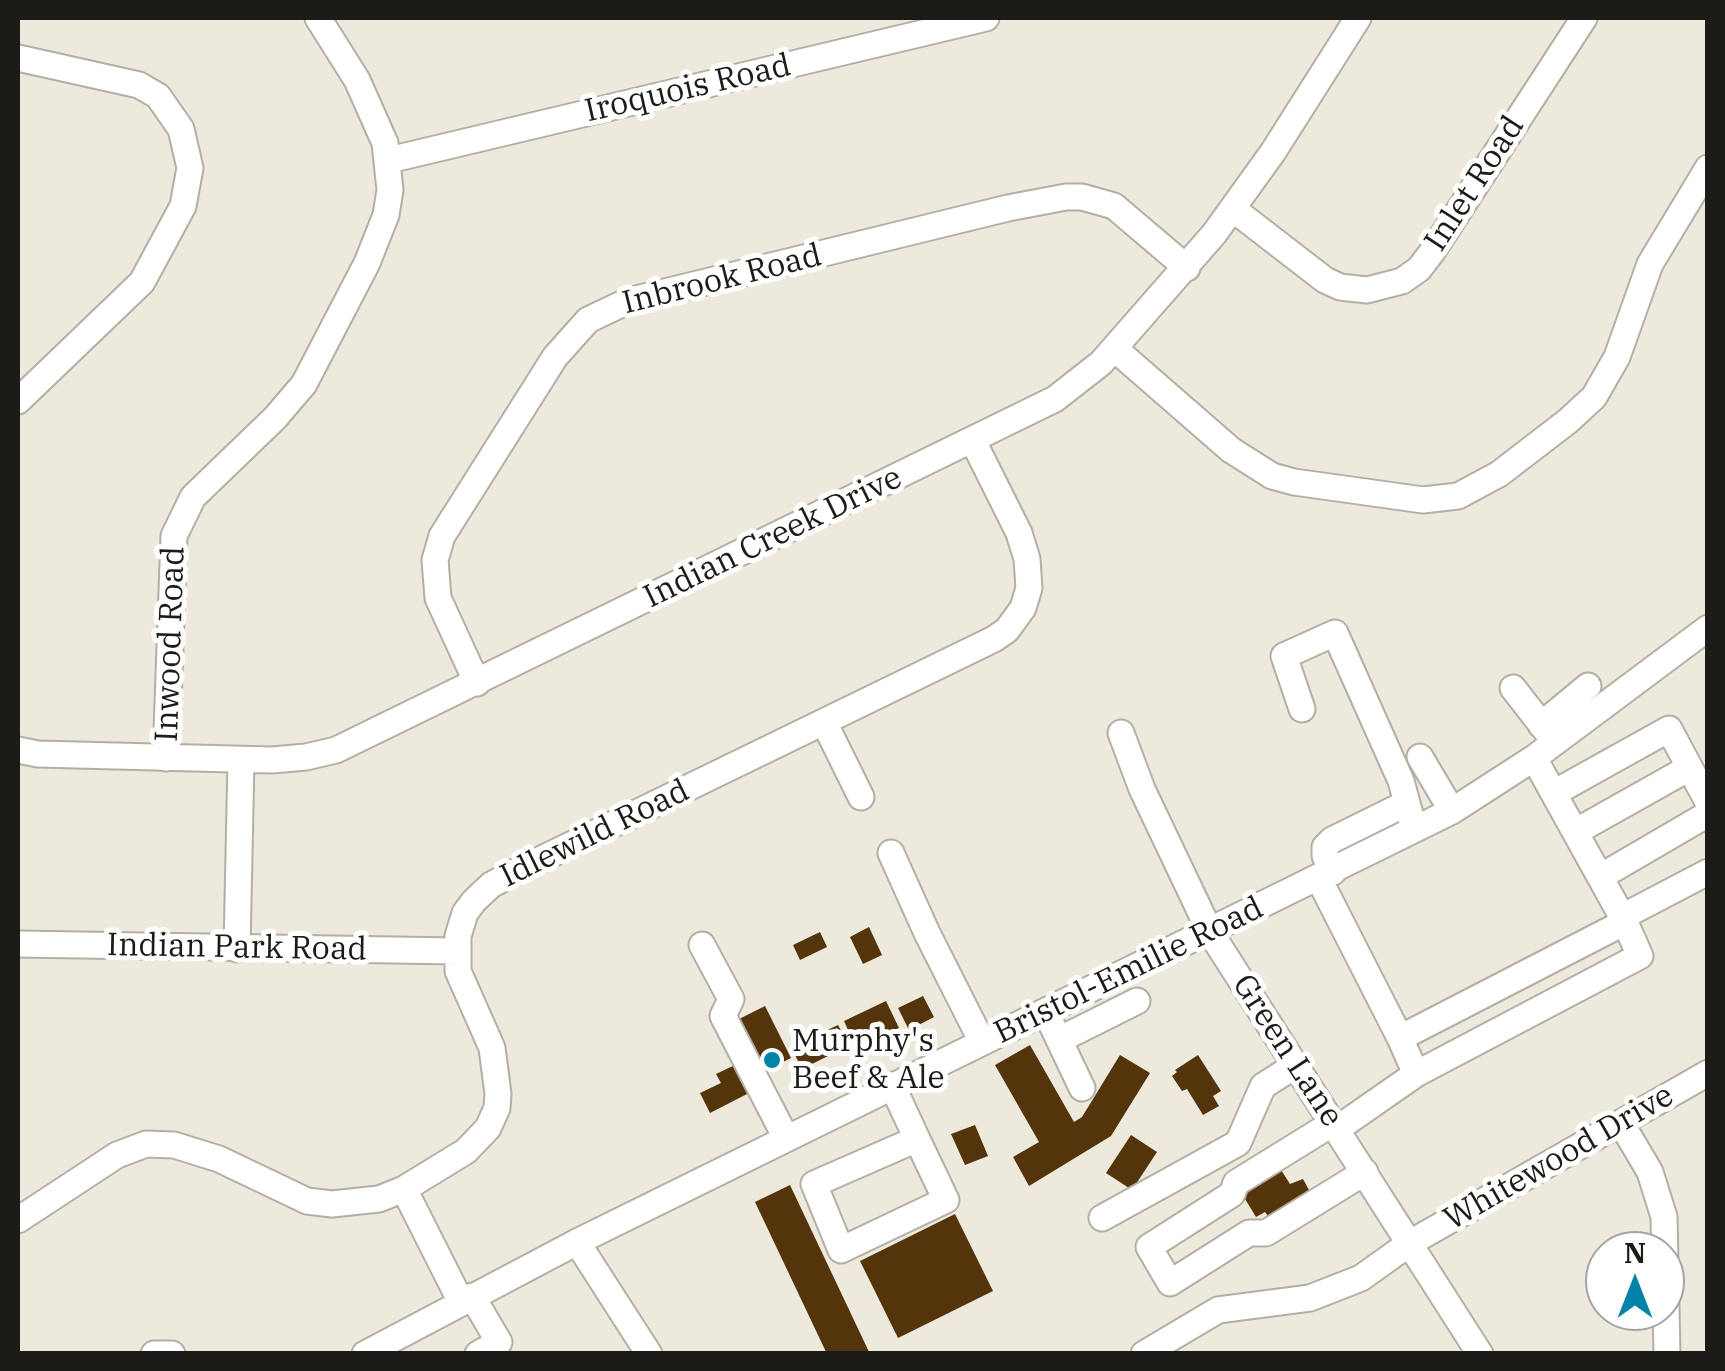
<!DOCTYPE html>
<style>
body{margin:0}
#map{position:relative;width:1725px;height:1371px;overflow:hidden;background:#eee9dd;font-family:"IBM Plex Serif",serif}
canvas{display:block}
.frame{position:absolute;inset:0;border:20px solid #1d1b17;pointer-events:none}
.north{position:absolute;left:1585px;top:1231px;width:100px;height:100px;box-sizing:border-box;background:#fff;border:2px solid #a5a4a2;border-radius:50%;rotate:0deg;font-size:28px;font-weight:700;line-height:40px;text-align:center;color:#1d1b17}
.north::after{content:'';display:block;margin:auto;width:35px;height:45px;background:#0184a7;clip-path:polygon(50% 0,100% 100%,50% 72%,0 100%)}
</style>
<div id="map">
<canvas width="1725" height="1371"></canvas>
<div class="frame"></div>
<div class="north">N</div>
</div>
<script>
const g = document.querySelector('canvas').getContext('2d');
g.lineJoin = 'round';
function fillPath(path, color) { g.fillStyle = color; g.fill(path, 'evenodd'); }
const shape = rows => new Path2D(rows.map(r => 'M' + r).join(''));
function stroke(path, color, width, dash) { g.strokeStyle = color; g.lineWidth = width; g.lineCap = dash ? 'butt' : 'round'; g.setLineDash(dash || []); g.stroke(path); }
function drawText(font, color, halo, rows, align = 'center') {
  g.font = font + ' "IBM Plex Serif",serif'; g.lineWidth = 10; g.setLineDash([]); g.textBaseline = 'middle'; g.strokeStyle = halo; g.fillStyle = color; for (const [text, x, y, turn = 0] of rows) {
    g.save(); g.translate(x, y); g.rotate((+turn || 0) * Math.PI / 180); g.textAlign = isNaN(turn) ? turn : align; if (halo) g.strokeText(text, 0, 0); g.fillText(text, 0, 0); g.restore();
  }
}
fillPath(shape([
 [869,927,882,955,863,964,850,937],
 [820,932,827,947,800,960,793,945],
 [923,996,934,1017,909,1030,898,1008],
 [886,1001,899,1028,856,1048,844,1021],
 [765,1006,791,1058,765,1071,739,1019],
 [838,1025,845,1038,828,1046,821,1033],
 [819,1038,828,1056,802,1069,793,1051],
 [1030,1045,1074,1122,1082,1117,1120,1055,1150,1073,1111,1136,1029,1186,1013,1157,1039,1142,995,1065],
 [1198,1055,1221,1091,1213,1096,1219,1106,1203,1115,1187,1089,1182,1091,1172,1076,1177,1072,1175,1070],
 [735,1065,749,1093,710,1113,700,1093,721,1083,716,1074],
 [975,1125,988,1156,965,1165,951,1134],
 [1131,1135,1157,1152,1132,1190,1106,1173],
 [1278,1165,1290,1184,1303,1179,1309,1190,1303,1194,1305,1198,1271,1220,1265,1212,1256,1217,1239,1189],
 [790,1185,870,1354,827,1354,755,1202],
 [955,1214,993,1291,898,1338,860,1261]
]), '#54350b');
const minor = shape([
 [18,58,139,85,158,96,181,129,190,168,183,206,142,282,18,401],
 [389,160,986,18],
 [1233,209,1325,280,1340,287,1367,290,1402,281,1419,269,1432,252,1584,18],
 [1115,349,1231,450,1272,476,1294,482,1423,500,1458,496,1499,474,1568,421,1594,397,1617,357,1650,264,1708,168],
 [477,683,438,598,435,560,442,536,555,357,588,320,628,301,1008,208,1066,197,1082,197,1114,206,1187,268],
 [1513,688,1555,742],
 [1302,709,1284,656,1335,633,1401,781,1407,803],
 [824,722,861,797],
 [1541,725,1588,686],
 [1121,733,1142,789,1210,932,1480,1354],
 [18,750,38,754,272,760,306,757,336,750,1055,399,1101,363,1214,234,1273,152,1358,18],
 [1420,757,1452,811],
 [166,758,174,536,193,497,275,418,304,384,367,263,386,215,390,190,385,143,357,80,318,18],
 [1554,793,1669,729,1708,802],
 [1575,832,1689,768],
 [891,853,927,933,982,1042],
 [1333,872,1325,856,1325,847,1332,840,1407,803,1411,818],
 [1600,877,1708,814],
 [1319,879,1400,1038,1625,922,1534,758],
 [1622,917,1708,872],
 [18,944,457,951],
 [702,945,731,999,723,1016,786,1138],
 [237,949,241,760],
 [1052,1025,1082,1088],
 [1400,1038,1416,1074,1640,956,1625,922],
 [1059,1040,1137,1001],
 [892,1085,917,1139,814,1184,841,1250,946,1200,917,1139],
 [1333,1123,1236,1183,1232,1194,1149,1247,1170,1283,1249,1233,1266,1233,1365,1172],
 [1621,1123,1650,1172,1664,1217,1667,1354],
 [1337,1129,1416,1074],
 [404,1189,461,1302],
 [1102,1218,1238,1143,1263,1086,1296,1065],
 [18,1220,117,1155,146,1144,174,1145,219,1159,307,1201,332,1204,379,1199,404,1189,466,1151,488,1128,497,1108,498,1094,492,1048,458,971,458,936,465,913,474,901,491,885,517,871,994,639,1007,630,1023,608,1029,588,1027,559,1019,533,973,441],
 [577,1242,649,1354],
 [472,1296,499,1342,478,1354],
 [154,1354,172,1354],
 [365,1354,577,1242,1452,811,1534,758,1708,628],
 [1144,1354,1218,1310,1310,1298,1361,1278,1410,1243,1708,1073]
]);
stroke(minor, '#b4aea4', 29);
stroke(minor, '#fff', 25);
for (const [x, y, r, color] of [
 [772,1060,10,"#0184a7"]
]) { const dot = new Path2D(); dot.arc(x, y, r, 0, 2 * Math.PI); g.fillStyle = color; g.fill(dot); stroke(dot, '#fff', 4); }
drawText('32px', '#1d1b17', '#fff', [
 ["Iroquois Road",688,89,-13],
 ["Inlet Road",1475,184,-57],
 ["Inbrook Road",722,280,-14],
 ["Indian Creek Drive",773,538,-26],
 ["Inwood Road",171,644,-88],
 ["Idlewild Road",595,834,-26],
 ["Indian Park Road",237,948,1],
 ["Bristol-Emilie Road",1129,971,-26],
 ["Green Lane",1287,1051,57],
 ["Whitewood Drive",1559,1158,-30]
]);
drawText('32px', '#1d1b17', '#fff', [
 ["Murphy's",792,1042],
 ["Beef & Ale",792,1079]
], 'left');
</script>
